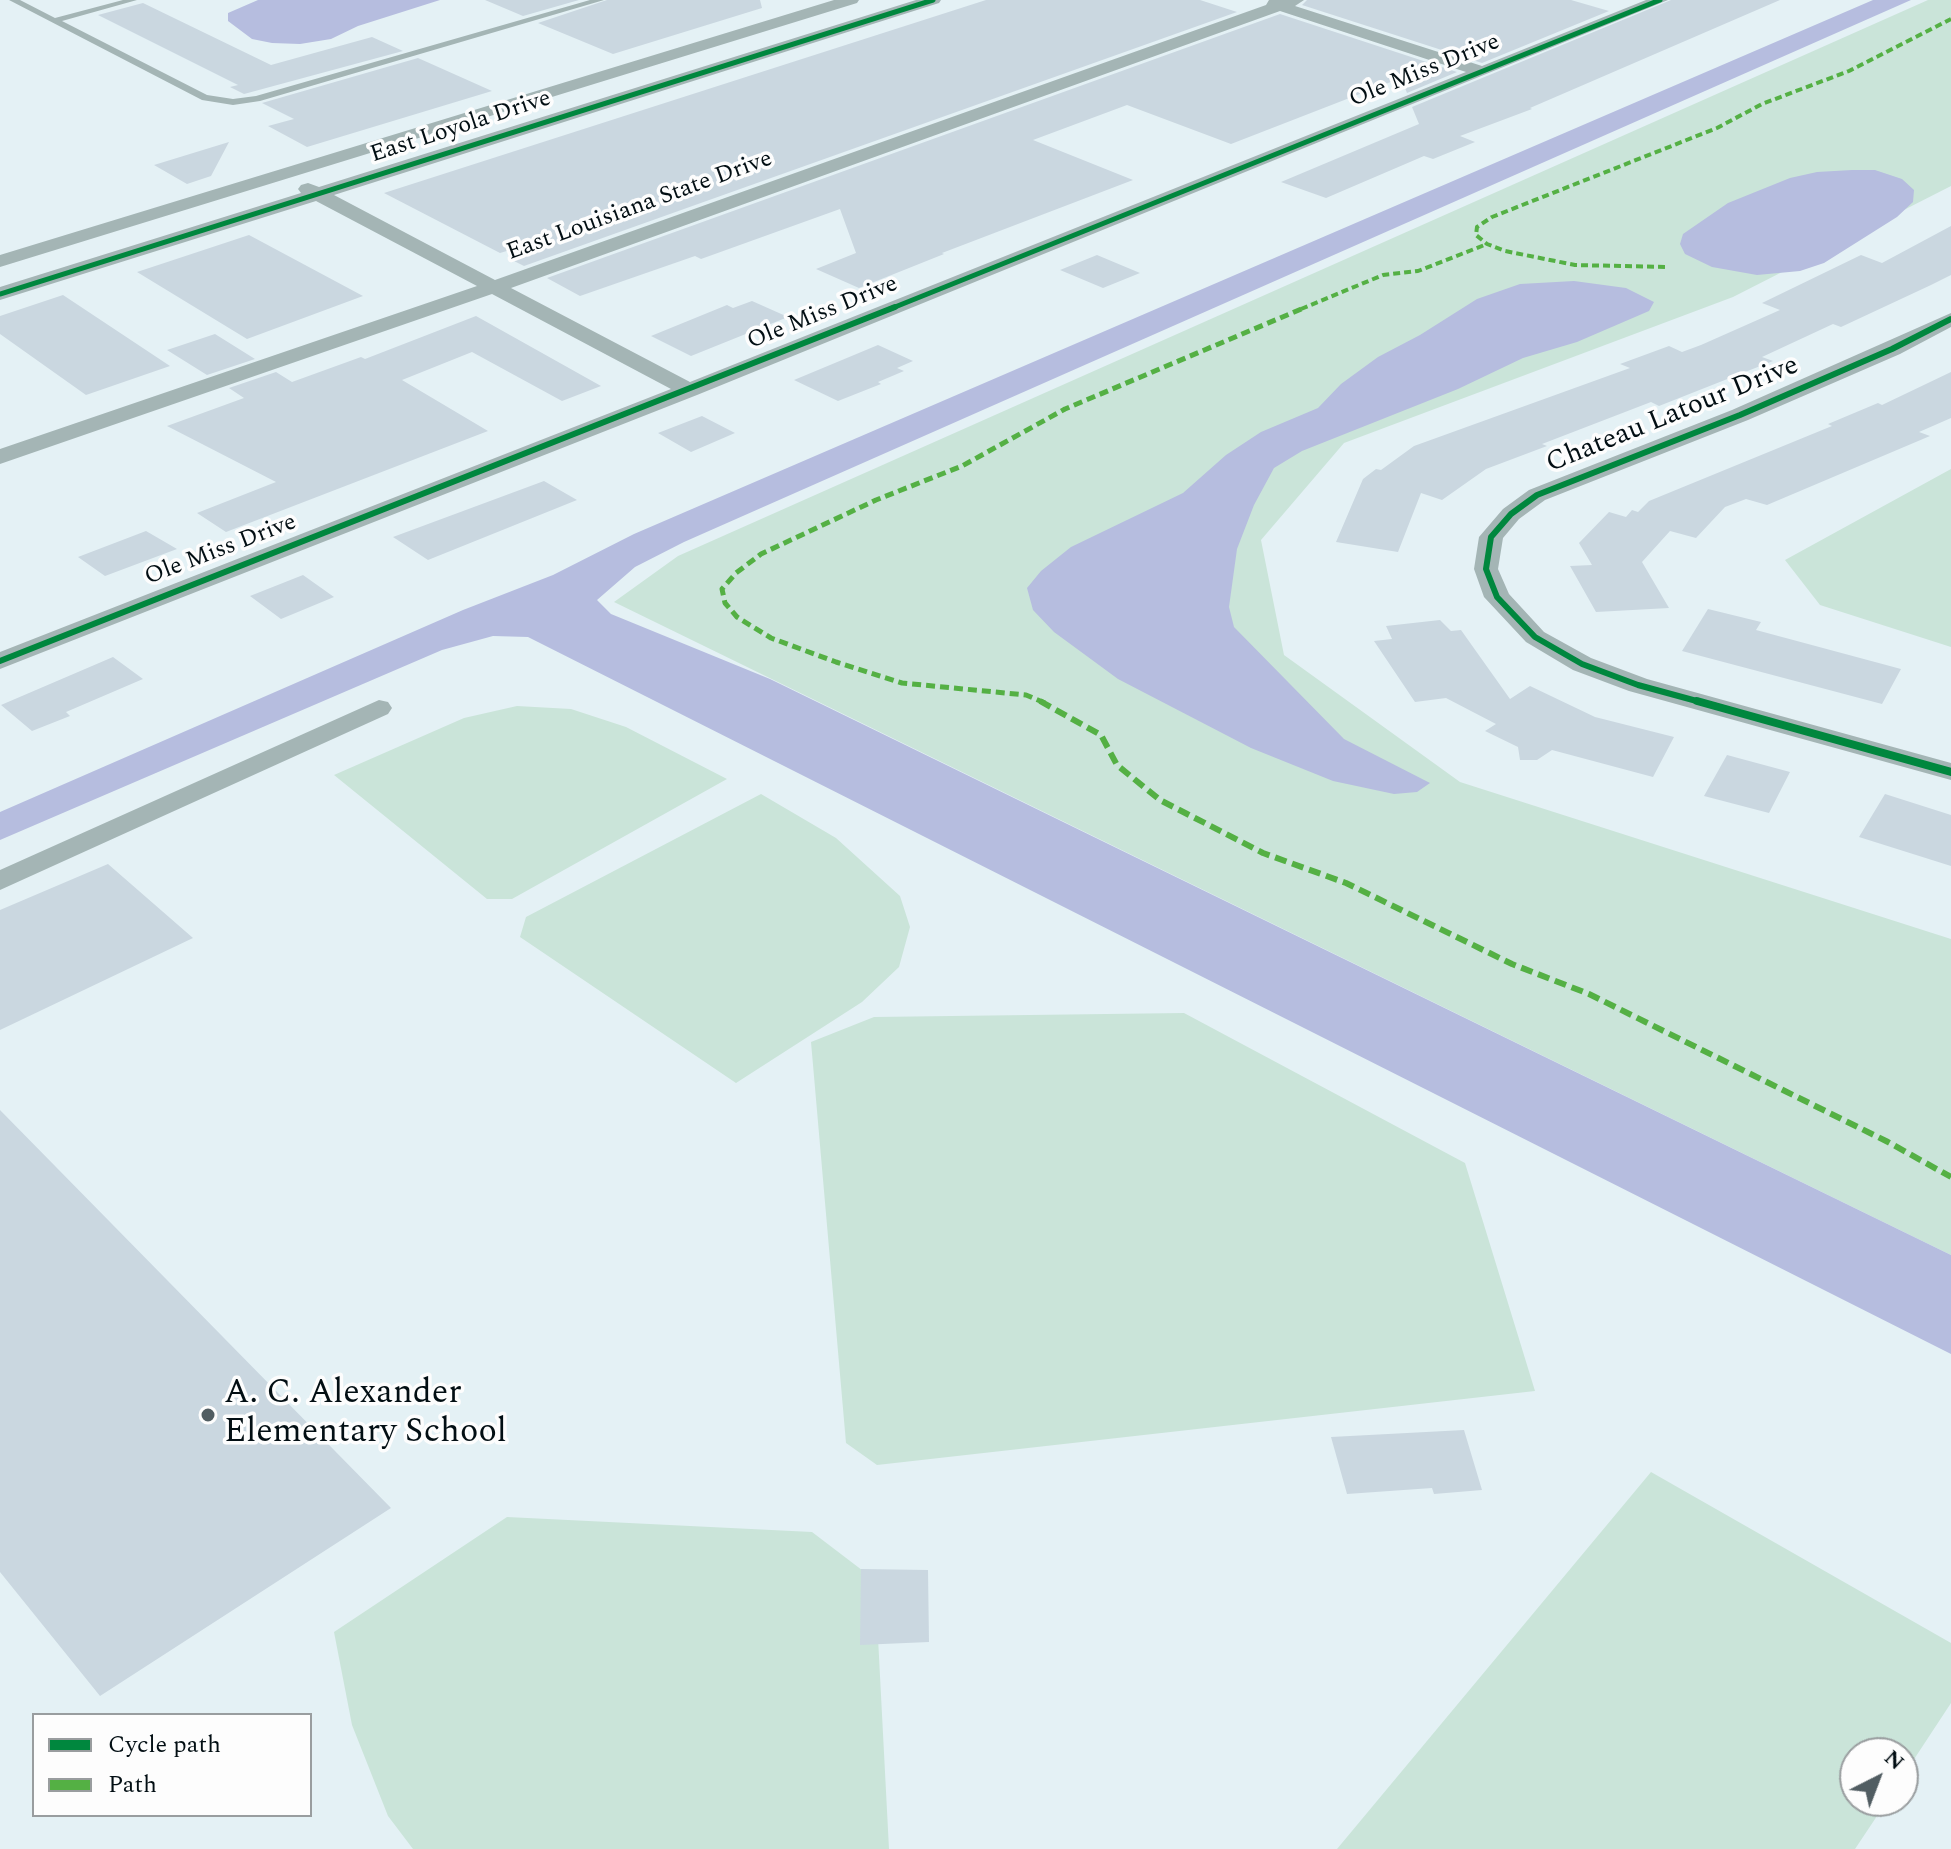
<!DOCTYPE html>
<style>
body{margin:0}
#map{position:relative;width:1951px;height:1849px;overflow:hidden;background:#e4f1f5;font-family:Spectral,serif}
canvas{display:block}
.legend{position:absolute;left:32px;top:1713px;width:280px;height:104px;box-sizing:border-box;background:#fdfdfd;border:2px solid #999d9f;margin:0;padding:10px 14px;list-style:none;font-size:24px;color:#020e13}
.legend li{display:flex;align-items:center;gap:16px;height:40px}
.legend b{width:40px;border:2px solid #999d9f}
.north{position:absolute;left:1839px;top:1737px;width:80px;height:80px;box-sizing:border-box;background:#fdfdfd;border:2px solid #999d9f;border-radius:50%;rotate:42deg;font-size:22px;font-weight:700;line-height:32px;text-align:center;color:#020e13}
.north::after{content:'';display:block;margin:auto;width:28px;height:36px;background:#515d62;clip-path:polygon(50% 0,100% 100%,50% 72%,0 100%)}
</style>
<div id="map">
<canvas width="1951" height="1849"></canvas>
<ul class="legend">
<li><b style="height:10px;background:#00873e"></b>Cycle path</li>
<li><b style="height:10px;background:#54b044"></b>Path</li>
</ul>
<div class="north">N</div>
</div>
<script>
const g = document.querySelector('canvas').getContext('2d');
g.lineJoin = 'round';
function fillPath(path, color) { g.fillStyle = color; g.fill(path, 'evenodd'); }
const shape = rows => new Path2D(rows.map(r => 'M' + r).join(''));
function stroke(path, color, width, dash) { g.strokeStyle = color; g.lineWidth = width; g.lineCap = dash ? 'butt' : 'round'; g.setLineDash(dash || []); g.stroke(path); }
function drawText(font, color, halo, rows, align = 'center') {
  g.font = font + ' Spectral,serif'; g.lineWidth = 7; g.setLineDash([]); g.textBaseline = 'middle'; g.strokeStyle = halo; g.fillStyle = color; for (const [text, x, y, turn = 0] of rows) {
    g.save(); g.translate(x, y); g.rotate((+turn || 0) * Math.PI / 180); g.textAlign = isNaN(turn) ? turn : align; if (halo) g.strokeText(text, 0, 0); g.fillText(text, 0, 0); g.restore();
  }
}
fillPath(shape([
 [1928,0,1951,0,1951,186,1733,297,1344,443,1261,540,1284,655,1460,782,1951,939,1951,1255,614,602,678,556],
 [1951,469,1951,647,1820,605,1785,560],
 [517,706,571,709,626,727,727,779,512,899,487,899,334,775,464,718],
 [761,794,836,838,900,896,910,927,899,967,862,1002,736,1083,520,937,526,917],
 [1184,1013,1465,1163,1535,1391,877,1465,846,1443,811,1042,874,1017],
 [1651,1472,1951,1643,1951,1703,1903,1776,1903,1753,1855,1753,1855,1801,1887,1801,1855,1849,1337,1849],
 [507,1517,812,1532,875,1580,889,1849,413,1849,388,1816,352,1725,334,1632]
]), '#cae4d9');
fillPath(shape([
 [258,0,440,0,358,26,331,39,300,44,272,43,252,39,228,21,228,13],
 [1873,0,1911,0,684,542,635,567,597,600,611,614,770,679,1951,1255,1951,1354,528,637,493,636,442,650,0,840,0,812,463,610,553,575,634,534],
 [1852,170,1875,170,1902,179,1914,190,1913,202,1897,217,1824,263,1800,271,1757,275,1712,267,1685,254,1680,244,1683,234,1728,203,1790,178,1817,172],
 [1574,281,1626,288,1654,302,1649,311,1577,342,1523,358,1458,389,1302,451,1274,468,1254,505,1237,549,1229,607,1234,627,1344,739,1430,783,1417,792,1394,794,1333,781,1251,748,1118,679,1054,632,1033,610,1027,588,1041,571,1071,547,1183,493,1226,455,1261,432,1318,408,1341,384,1378,357,1420,335,1477,299,1520,284]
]), '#b6bddf');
fillPath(shape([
 [485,0,579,0,523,16],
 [607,0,760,0,762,8,613,54,538,23],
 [986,0,1200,0,1237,12,524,266,514,261,510,250,500,253,384,193],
 [1307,0,1571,0,1609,11,1482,63,1302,5],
 [1671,0,1780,0,1530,108,1532,109,1460,136,1475,142,1433,159,1424,156,1326,198,1281,182,1419,124,1412,107],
 [143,3,271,65,372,37,403,51,244,94,230,87,238,85,98,15],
 [1280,14,1457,72,1407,93,1401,78,1231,144,1127,105,1033,140,1133,180,942,253,944,254,859,288,816,269,856,253,840,209,701,259,695,256,580,296,547,278],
 [418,58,492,91,307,147,268,126,294,119,262,103],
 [229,142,211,176,187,184,154,165],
 [1951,226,1951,275,1931,285,1841,327,1833,324,1762,357,1773,361,1659,406,1651,402,1542,444,1547,446,1486,469,1442,500,1421,493,1398,552,1336,542,1363,479,1376,469,1381,470,1414,446,1630,368,1620,364,1669,346,1682,352,1701,345,1780,310,1762,303,1861,255,1882,263],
 [249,235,363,296,247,339,137,272],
 [1097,255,1140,273,1103,288,1060,270],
 [63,295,170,366,86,395,0,334,0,316],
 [752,301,788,317,691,356,651,336,727,305,733,308],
 [476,316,601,386,562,401,472,352,402,380,488,431,226,532,197,513,276,482,167,426,244,398,229,388,276,372,292,382,361,357,365,359],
 [215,334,255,359,207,375,167,350],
 [878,345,913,361,897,368,904,371,878,382,881,384,838,401,794,380],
 [1951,372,1951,418,1919,432,1930,436,1767,505,1746,499,1725,507,1696,538,1670,531,1642,562,1669,608,1596,612,1570,566,1592,565,1579,543,1609,512,1626,517,1632,510,1638,512,1649,501,1832,426,1828,424,1878,403,1882,405],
 [702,416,735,433,691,452,658,433],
 [544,481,577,500,428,560,393,537],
 [146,531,177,549,105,576,78,557],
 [303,575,334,597,281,619,250,596],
 [1708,609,1761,622,1756,630,1901,669,1882,704,1682,651],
 [1440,620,1451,631,1461,630,1510,699,1530,686,1595,717,1674,737,1653,777,1552,750,1537,760,1520,760,1518,747,1485,731,1496,724,1446,698,1415,702,1374,641,1392,639,1386,626],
 [113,657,143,679,66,712,70,716,32,731,1,705],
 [1727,755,1790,772,1769,813,1704,796],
 [1885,794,1951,815,1951,866,1859,837],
 [108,864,193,938,0,1030,0,910],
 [0,1110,391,1508,100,1696,0,1572],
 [1464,1430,1482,1490,1434,1494,1432,1488,1347,1494,1331,1437],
 [861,1569,928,1570,929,1642,860,1645]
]), '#cad7e0');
fillPath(shape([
 [9,0,20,0,55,18,123,0,137,0,62,21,207,95,233,99,256,96,590,0,604,0,260,101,233,105,202,100,9,0]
]), '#a4b5b5');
fillPath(shape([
 [834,0,859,0,857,3,0,267,0,255,834,0],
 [916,0,941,0,939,3,334,195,495,280,1266,5,1269,0,1304,0,1295,6,1482,66,1646,0,1668,0,697,395,0,669,0,652,671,389,492,294,0,464,0,449,477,286,316,201,0,300,0,287,301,193,298,189,301,185,308,183,319,187,916,0],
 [1280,11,1466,72,690,382,511,288,1280,11],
 [1951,313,1951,327,1900,354,1748,420,1545,500,1519,519,1503,538,1498,569,1509,594,1544,632,1591,658,1647,679,1951,763,1951,780,1629,691,1573,670,1526,642,1484,597,1474,569,1479,537,1503,509,1529,490,1732,410,1951,313],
 [379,700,388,702,392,708,388,714,0,890,0,870,379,700]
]), '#a4b5b5');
stroke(shape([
 [1665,267,1575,265,1505,251,1487,244,1476,235,1477,227,1492,217,1717,128,1762,104,1849,71,1951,19],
 [1301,309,1383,275,1418,271,1487,244]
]), '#54b044', 4, [7, 4]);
stroke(shape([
 [1045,703,1026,695,902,683,836,662,771,638,737,617,725,603,722,589,736,573,761,554,876,500,962,466,1065,409,1306,307]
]), '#54b044', 5, [9, 5]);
stroke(shape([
 [1040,701,1101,735,1117,765,1160,800,1263,853,1346,883,1512,964,1589,994,1888,1142,1951,1177]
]), '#54b044', 6, [12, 6]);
stroke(shape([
 [0,294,933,0],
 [890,309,1660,0]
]), '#00873e', 5);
stroke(shape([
 [0,661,895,307],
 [1704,703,1638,685,1582,664,1535,637,1497,597,1486,569,1491,537,1511,514,1537,495,1740,415,1892,349,1951,319]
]), '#00873e', 6);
stroke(shape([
 [1697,701,1951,772]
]), '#00873e', 8);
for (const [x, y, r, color] of [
 [208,1415,8,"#515d62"]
]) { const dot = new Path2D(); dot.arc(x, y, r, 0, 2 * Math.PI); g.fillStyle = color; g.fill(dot); stroke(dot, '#fdfdfd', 3); }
drawText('24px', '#020e13', '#fdfdfd', [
 ["Ole Miss Drive",1425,72,-22],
 ["East Loyola Drive",461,128,-18],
 ["East Louisiana State Drive",640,207,-20],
 ["Ole Miss Drive",823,314,-22],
 ["Ole Miss Drive",221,551,-21]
]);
drawText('28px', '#020e13', '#fdfdfd', [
 ["Chateau Latour Drive",1673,416,-22]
]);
drawText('34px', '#020e13', '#fdfdfd', [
 ["A. C. Alexander",224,1395],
 ["Elementary School",224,1434]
], 'left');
</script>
